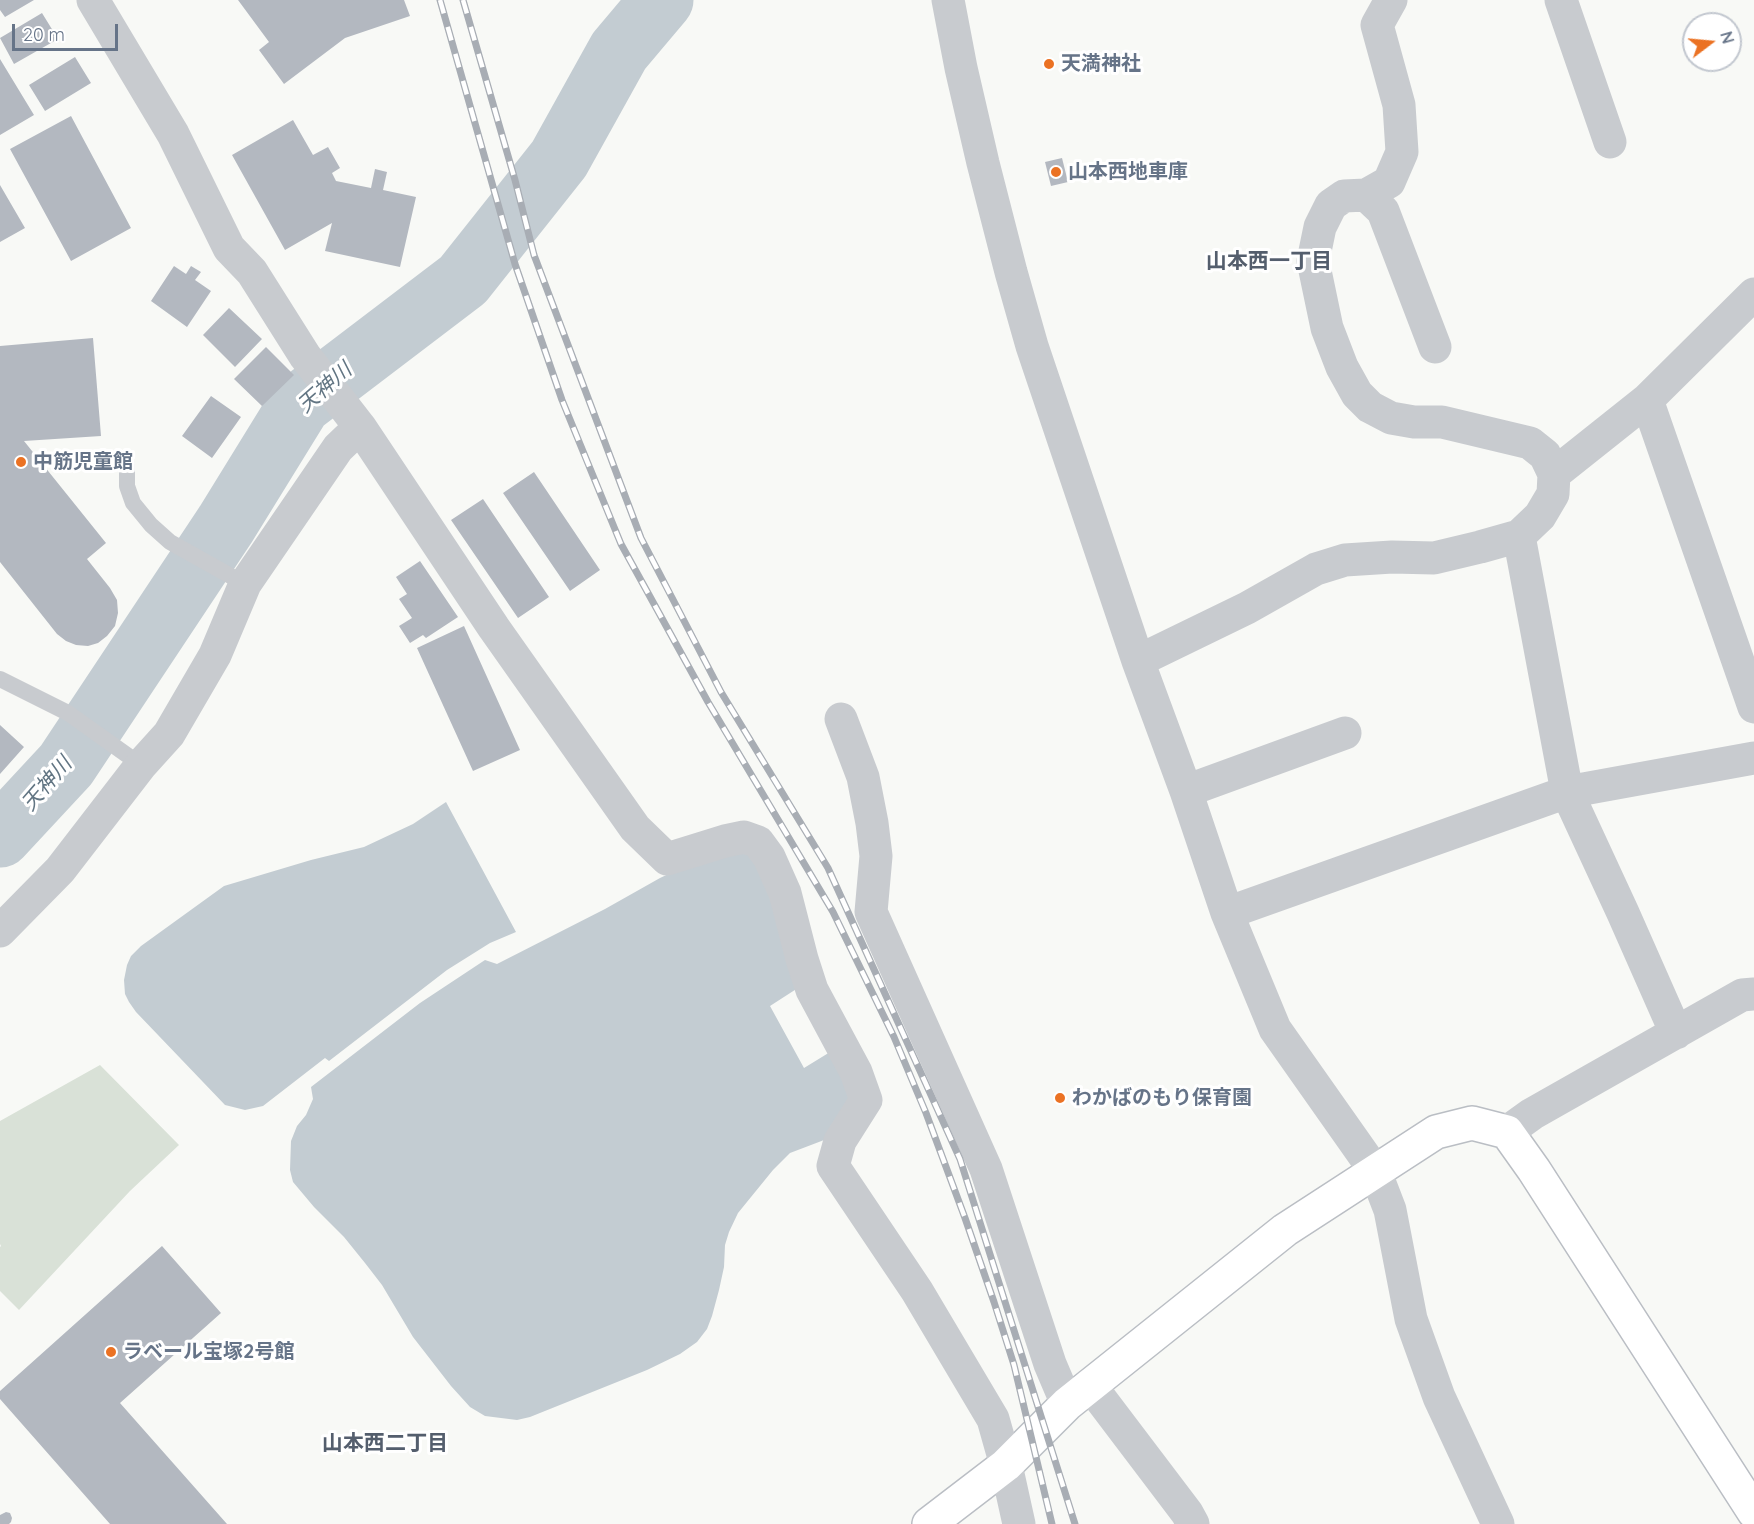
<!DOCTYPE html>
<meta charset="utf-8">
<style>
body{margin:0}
#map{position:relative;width:1754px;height:1524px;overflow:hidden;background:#f8f9f6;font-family:Quicksand,sans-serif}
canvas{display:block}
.north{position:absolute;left:1682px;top:12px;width:60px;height:60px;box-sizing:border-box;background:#fff;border:2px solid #c2c7cf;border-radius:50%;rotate:74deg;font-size:16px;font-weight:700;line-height:24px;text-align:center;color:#667488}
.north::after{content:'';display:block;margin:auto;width:21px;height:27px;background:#eb7223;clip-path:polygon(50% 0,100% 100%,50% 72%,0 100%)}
.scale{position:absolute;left:12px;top:24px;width:106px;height:27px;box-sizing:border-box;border:3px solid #667488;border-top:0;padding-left:8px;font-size:18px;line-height:21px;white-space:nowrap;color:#667488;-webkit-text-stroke:4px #fff;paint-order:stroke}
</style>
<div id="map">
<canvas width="1754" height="1524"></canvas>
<div class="north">N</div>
<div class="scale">20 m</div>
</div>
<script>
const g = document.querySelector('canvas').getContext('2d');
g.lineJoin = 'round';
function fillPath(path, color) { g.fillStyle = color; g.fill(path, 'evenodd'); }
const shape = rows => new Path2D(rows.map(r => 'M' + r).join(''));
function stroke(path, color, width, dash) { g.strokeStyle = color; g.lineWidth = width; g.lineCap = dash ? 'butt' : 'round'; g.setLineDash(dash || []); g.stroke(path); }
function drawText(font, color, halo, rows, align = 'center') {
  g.font = font + ' Quicksand,"Noto Sans JP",sans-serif'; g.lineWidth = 6; g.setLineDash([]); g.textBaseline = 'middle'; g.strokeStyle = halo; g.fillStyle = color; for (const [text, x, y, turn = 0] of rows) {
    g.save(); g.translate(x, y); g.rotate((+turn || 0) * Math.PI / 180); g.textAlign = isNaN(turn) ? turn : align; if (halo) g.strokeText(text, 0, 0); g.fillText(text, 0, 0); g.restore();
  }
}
fillPath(shape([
 [100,1065,179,1145,130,1191,19,1310,0,1291,0,1247,1,1246,0,1244,0,1121]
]), '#d9e1d7');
fillPath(shape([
 [446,802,516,932,490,943,447,970,329,1061,325,1058,263,1106,245,1110,225,1105,136,1012,129,1002,125,994,124,980,127,965,131,956,141,946,224,886,311,860,364,847,413,824],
 [729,849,758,856,801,986,770,1006,804,1068,835,1049,852,1090,832,1137,790,1153,773,1170,738,1213,729,1232,725,1245,724,1267,719,1290,712,1316,707,1329,697,1342,680,1354,647,1370,530,1417,517,1420,485,1416,470,1407,451,1386,413,1337,382,1285,365,1263,344,1237,314,1207,293,1182,290,1170,291,1141,297,1126,306,1115,313,1099,311,1087,420,1003,485,960,497,964,605,909,660,878,709,855]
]), '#c3ccd2');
stroke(shape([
 [0,836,66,765,226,524,300,404,463,280,559,159,619,51,662,0]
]), '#c3ccd2', 63);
fillPath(shape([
 [0,0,34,0,5,17,0,10],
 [238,0,404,0,410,16,345,38,284,84,259,50,269,42],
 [42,13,58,39,14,64,0,38],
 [75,57,91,83,45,111,29,85],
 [0,59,34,115,0,135],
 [71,116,131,228,71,261,10,149],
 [293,120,313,155,328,147,340,168,332,173,336,181,371,188,375,169,387,172,383,190,416,197,400,267,325,251,332,223,285,250,232,155],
 [1062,158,1068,182,1051,186,1045,162],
 [0,185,25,228,0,242],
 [174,266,186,274,191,266,201,272,195,280,211,291,187,327,151,301],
 [229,308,262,339,235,367,203,335],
 [93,338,101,436,24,441,106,543,87,559,110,588,117,600,118,613,115,626,107,636,98,643,88,646,76,645,66,641,57,634,0,562,0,346],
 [266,347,294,375,262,406,234,379],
 [211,396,241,417,212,458,182,436],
 [534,472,600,570,570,591,503,493],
 [483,499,549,597,518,618,451,520],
 [420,561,458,617,426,638,423,635,410,643,399,626,412,618,399,599,407,594,396,577],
 [464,626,520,750,473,771,417,648],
 [0,725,24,747,0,774],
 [162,1246,221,1313,120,1403,227,1524,110,1524,0,1399,0,1391],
 [6,1512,10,1513,12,1518,11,1522,9,1524,0,1524,0,1515]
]), '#b3b8c0');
const secondary = shape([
 [929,1524,1006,1465,1067,1404,1285,1230,1436,1132,1472,1123,1507,1132,1534,1170,1754,1512]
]);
stroke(secondary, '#babec4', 36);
stroke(shape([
 [127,465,127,486,133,503,151,525,170,542,245,584],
 [0,679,68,713,141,765]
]), '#c8cbcf', 16);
stroke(shape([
 [93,0,173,134,229,248,252,272,305,356,360,427,494,628,635,828,667,859,725,841,744,837,758,842,769,857,785,893,802,959,812,990,856,1072,866,1100,840,1141,833,1166,917,1291,993,1419,1006,1465,1019,1524],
 [948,0,961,68,983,163,1011,272,1032,346,1138,661,1186,791,1227,913,1275,1029,1375,1171,1390,1210,1411,1319,1439,1397,1498,1524],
 [1561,0,1610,142],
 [1366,195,1383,211,1435,347],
 [1647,400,1754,707],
 [1554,474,1647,400,1754,294],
 [1519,536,1567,792,1623,913,1676,1033],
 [1138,661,1247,608,1316,569,1345,560,1392,557,1434,558,1480,547,1519,536,1540,516,1553,494,1554,474,1545,455,1530,443,1442,422,1414,422,1391,418,1370,407,1357,394,1342,367,1327,328,1313,261,1320,227,1331,205,1344,196,1366,195,1389,182,1402,152,1399,105,1377,25,1391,0],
 [841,719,863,777,872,823,876,856,871,912,986,1169,1050,1364,1067,1404],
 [1186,791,1345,733],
 [1227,913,1567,792,1754,758],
 [0,931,60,870,141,765,169,734,215,655,245,584,338,448,360,427],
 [1507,1132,1532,1114,1742,995,1754,994],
 [1090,1385,1187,1513,1193,1524]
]), '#c8cbcf', 33);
stroke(secondary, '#fff', 33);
const rail = shape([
 [440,0,515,264,562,400,621,544,708,702,833,912,894,1037,926,1113,965,1218,994,1302,1014,1365,1052,1524],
 [463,0,515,180,534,255,641,538,721,692,828,868,960,1159,1075,1524]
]);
stroke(rail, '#a8adb4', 7);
stroke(rail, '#fff', 4.5, [14]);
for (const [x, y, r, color] of [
 [1049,64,6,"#eb7223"],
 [1056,172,6,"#eb7223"],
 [21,462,6,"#eb7223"],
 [1060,1098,6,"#eb7223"],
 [111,1352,6,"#eb7223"]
]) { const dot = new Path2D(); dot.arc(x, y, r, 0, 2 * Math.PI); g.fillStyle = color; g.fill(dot); stroke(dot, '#fff', 2); }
drawText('bold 20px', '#667488', '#fff', [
 ["天満神社",1061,64],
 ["山本西地車庫",1068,172],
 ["中筋児童館",33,462],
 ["わかばのもり保育園",1072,1098],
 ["ラベール宝塚2号館",123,1352]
], 'left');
drawText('bold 21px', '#545e6d', '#fff', [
 ["山本西一丁目",1269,262],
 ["山本西二丁目",385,1444]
]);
drawText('italic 21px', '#627583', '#fff', [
 ["天神川",325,388,-41],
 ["天神川",47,784,-49]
]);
</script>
